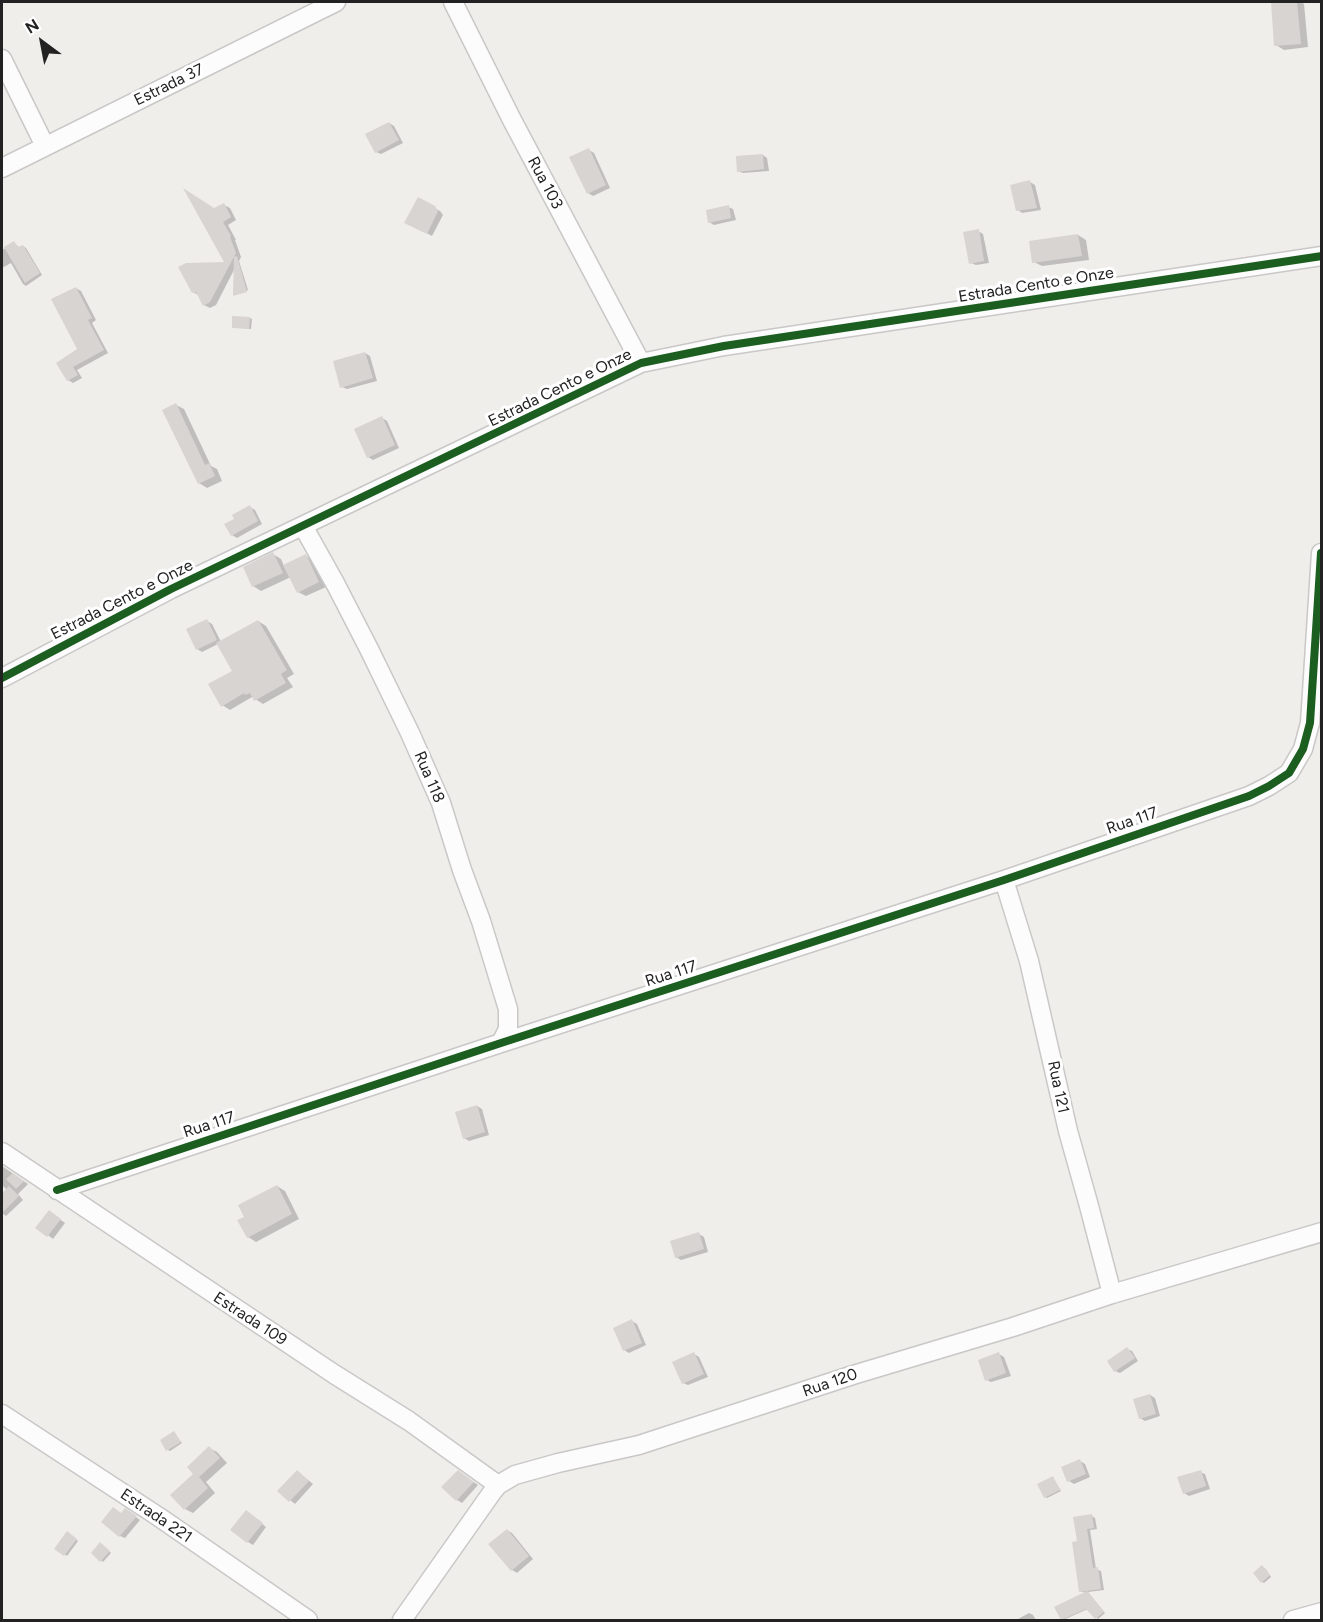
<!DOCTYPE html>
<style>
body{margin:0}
#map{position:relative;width:1323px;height:1622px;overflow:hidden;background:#f0eeeb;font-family:Figtree,sans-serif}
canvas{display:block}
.frame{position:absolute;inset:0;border:3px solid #222;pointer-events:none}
.north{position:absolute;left:12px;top:12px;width:60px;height:60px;-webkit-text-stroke:4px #fff;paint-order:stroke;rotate:328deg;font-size:16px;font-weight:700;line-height:24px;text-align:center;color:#222}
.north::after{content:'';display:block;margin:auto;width:21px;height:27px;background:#222;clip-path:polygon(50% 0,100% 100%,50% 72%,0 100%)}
</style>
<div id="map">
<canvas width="1323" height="1622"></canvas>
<div class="frame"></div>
<div class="north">N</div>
</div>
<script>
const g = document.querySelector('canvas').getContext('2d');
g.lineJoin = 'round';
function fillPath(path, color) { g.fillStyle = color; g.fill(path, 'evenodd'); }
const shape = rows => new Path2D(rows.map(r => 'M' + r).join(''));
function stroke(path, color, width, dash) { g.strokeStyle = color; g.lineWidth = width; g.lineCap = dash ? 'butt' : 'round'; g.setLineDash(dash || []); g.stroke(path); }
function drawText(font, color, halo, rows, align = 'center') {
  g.font = font + ' Figtree,sans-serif'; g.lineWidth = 6; g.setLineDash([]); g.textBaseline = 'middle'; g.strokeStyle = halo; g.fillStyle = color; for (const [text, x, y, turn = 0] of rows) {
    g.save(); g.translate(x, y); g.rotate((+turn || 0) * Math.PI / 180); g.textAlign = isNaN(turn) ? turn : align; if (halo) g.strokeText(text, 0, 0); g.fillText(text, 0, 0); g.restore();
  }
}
fillPath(shape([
 [1272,2,1300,2,1304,4,1308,47,1284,50,1276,45],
 [389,123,394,126,403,143,381,154,376,152],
 [589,150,594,153,610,188,593,196,588,193],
 [763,155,767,158,769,171,743,173,738,171],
 [1030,182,1035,185,1041,210,1022,213,1018,210],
 [418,199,440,211,443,215,432,236,406,222],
 [224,205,230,208,236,220,228,225,236,240,235,240,241,257,239,261,248,290,234,294,235,268,216,305,210,308,204,305,200,296,193,292,227,264,214,210],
 [728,207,733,209,736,220,714,225,709,222],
 [978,231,983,234,989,263,976,265,971,263],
 [1078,235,1086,240,1089,260,1042,266,1034,262],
 [14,243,20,248,23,246,26,248,42,275,26,286,23,284,11,263,2,268,2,250],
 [76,288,81,291,96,320,92,323,108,353,77,370,82,378,73,383,68,380,79,350],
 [250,318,252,319,251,329,233,327],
 [365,353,370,356,377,381,347,389,342,387],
 [176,405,184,409,211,466,217,469,222,481,207,488,199,483],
 [382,418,387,421,399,448,373,460,368,457],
 [250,507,255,510,262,524,237,538,232,535,236,519],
 [273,554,281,559,284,566,306,556,314,560,326,587,306,596,298,592,291,577,261,591,253,586],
 [207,621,212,624,221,642,258,621,266,626,294,674,287,678,293,687,263,704,252,697,230,710,222,705,234,672,218,644,202,652,197,649],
 [477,1106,482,1109,489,1135,469,1141,464,1138],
 [2,1166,28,1184,18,1194,23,1200,6,1216,2,1213,2,1195,7,1190,2,1185],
 [277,1186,285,1191,299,1219,256,1242,248,1237,246,1217],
 [54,1215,65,1223,53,1239,37,1227],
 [699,1234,704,1237,708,1252,681,1260,676,1257],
 [632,1321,637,1324,646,1345,629,1353,624,1350],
 [1127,1349,1132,1351,1138,1361,1120,1373,1115,1371],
 [694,1354,699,1357,708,1377,688,1385,683,1383],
 [999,1354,1004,1357,1011,1376,991,1382,987,1380],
 [1150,1395,1155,1398,1160,1416,1145,1421,1140,1418],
 [174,1433,182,1443,170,1451,168,1450],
 [209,1448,217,1452,227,1463,206,1482,215,1493,193,1513,185,1509,196,1474],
 [1080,1461,1085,1464,1090,1477,1074,1484,1069,1481],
 [297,1471,313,1484,295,1504,279,1491],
 [1200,1472,1205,1474,1210,1489,1189,1496,1184,1493],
 [463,1475,478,1485,462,1503,457,1500],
 [1053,1478,1061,1491,1047,1498,1045,1497],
 [126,1510,140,1520,125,1538,120,1536,122,1515],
 [251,1515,266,1527,253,1545,248,1542],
 [1092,1516,1095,1518,1097,1529,1090,1530,1096,1569,1101,1571,1104,1590,1088,1592,1105,1613,1098,1619,1088,1609,1063,1620,1056,1608,1085,1593,1080,1591,1078,1542],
 [507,1530,512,1533,533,1559,517,1573,512,1570],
 [68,1533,78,1541,67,1556,56,1548],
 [102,1545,111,1553,103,1562,93,1553],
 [1265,1568,1271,1577,1264,1583,1262,1582],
 [1029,1613,1033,1615,1036,1620,1018,1620,1018,1619]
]), '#0003');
fillPath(shape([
 [1271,2,1297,2,1301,44,1274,46],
 [389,122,399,140,375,153,365,134],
 [589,148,606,185,587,194,569,157],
 [763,154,764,169,737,172,736,156],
 [1030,180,1037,208,1016,211,1010,185],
 [183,188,214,208,224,203,231,217,223,222,231,236,230,237,236,253,210,302,203,306,196,292,192,293,178,267,186,263,224,262],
 [418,197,435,206,438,211,427,234,404,223],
 [729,205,731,218,708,223,706,210],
 [979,229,984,261,969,264,963,232],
 [1078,234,1082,256,1032,263,1029,241],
 [14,241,18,247,23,245,40,273,25,283,4,247],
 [237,256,247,292,233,296,234,257],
 [76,287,92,318,88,320,104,350,73,367,78,375,67,381,56,363,77,349,51,299],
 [232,316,250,317,249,329,232,328],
 [365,352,373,378,340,388,333,361],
 [176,403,205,465,209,463,215,476,198,484,162,410],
 [382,416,395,445,367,458,354,429],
 [250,505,258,521,231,536,224,524,234,519,232,515],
 [273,552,283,573,252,587,243,567],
 [306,554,319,582,297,593,283,565],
 [207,619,217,640,196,650,186,629],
 [258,620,287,670,281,674,286,683,254,701,250,693,245,695,244,693,221,707,208,684,232,671,216,643],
 [477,1105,485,1132,463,1139,455,1112],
 [13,1173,24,1181,16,1189,6,1179],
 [277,1185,292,1214,247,1238,237,1220,244,1217,238,1205],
 [9,1186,19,1196,2,1213,2,1193],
 [49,1210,61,1219,47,1237,35,1228],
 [699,1232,704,1249,675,1258,670,1241],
 [632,1319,642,1343,623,1351,613,1328],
 [1127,1347,1135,1358,1114,1372,1107,1361],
 [694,1352,704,1374,682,1384,672,1362],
 [999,1352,1006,1373,985,1381,978,1360],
 [1150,1394,1156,1414,1139,1419,1133,1399],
 [174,1431,181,1442,166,1451,160,1440],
 [209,1446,220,1458,199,1477,208,1488,184,1510,170,1495,193,1474,187,1467],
 [1080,1459,1086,1474,1067,1482,1061,1467],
 [297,1470,309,1481,289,1502,277,1491],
 [458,1470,474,1482,456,1501,441,1487],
 [1201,1470,1206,1486,1183,1494,1177,1477],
 [1053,1476,1060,1490,1044,1498,1037,1484],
 [113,1507,121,1513,125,1508,137,1516,119,1537,101,1522],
 [246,1510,263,1523,247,1543,230,1530],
 [1092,1514,1094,1528,1087,1529,1093,1568,1098,1567,1101,1589,1079,1592,1072,1542,1077,1541,1073,1517],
 [507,1529,529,1556,511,1571,488,1544],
 [67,1531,77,1539,64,1556,54,1549],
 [100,1542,110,1551,100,1562,91,1553],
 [1262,1565,1270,1575,1261,1583,1253,1573],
 [1087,1591,1104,1612,1095,1619,1086,1609,1061,1620,1054,1607]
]), '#d7d4d2');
const minor = shape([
 [453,2,512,120,641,363],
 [2,59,45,146],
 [2,168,336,2],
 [303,526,336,585,369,649,410,733,441,803,462,870,481,921,508,1009,508,1029,501,1043],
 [2,678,171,589,641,363,724,346,1322,256],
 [1004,880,1029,961,1068,1131,1089,1206,1112,1294],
 [2,1152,334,1374,409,1421,498,1485],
 [57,1190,501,1043,1004,880,1249,796,1269,786,1289,773,1303,749,1310,723,1321,553],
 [2,1414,159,1517,308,1620],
 [402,1620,493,1491,498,1485,515,1475,558,1463,639,1445,853,1375,1013,1327,1112,1294,1322,1232],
 [1293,1620,1322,1612]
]);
stroke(minor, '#c9c8c7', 21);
stroke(minor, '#fdfcfc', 18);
stroke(shape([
 [2,678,171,589,641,363,724,346,1322,256],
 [57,1190,501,1043,1004,880,1249,796,1269,786,1289,773,1303,749,1310,723,1321,553]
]), '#1b5e20', 8);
drawText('16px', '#222', '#fff', [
 ["Estrada 37",169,85,-26],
 ["Rua 103",545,183,62],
 ["Estrada Cento e Onze",1036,285,-9],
 ["Estrada Cento e Onze",560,388,-26],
 ["Estrada Cento e Onze",122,600,-27],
 ["Rua 118",429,777,67],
 ["Rua 117",1132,821,-19],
 ["Rua 117",671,974,-18],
 ["Rua 121",1058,1087,78],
 ["Rua 117",209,1125,-18],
 ["Estrada 109",250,1319,33],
 ["Rua 120",830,1383,-19],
 ["Estrada 221",156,1516,34]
]);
</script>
